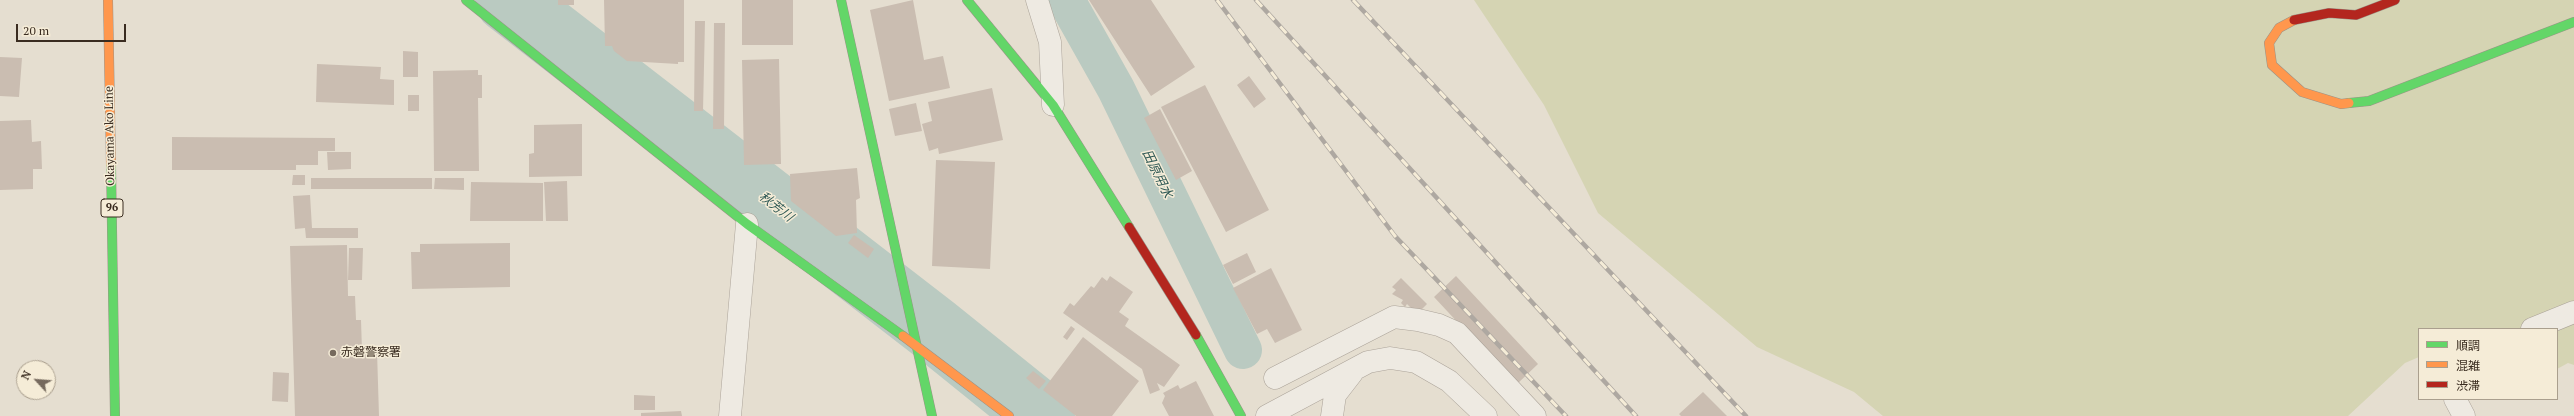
<!DOCTYPE html>
<meta charset="utf-8">
<style>
body{margin:0}
#map{position:relative;width:2574px;height:416px;overflow:hidden;background:#e5ded0;font-family:"PT Serif","Noto Sans JP",serif}
canvas{display:block}
.legend{position:absolute;left:2418px;top:328px;width:140px;height:72px;box-sizing:border-box;background:#f5ecd7;border:1px solid #aa9f8e;margin:0;padding:5px 7px;list-style:none;font-size:12px;color:#3a2c20}
.legend li{display:flex;align-items:center;gap:8px;height:20px}
.legend b{width:20px;border:1px solid #aa9f8e}
.north{position:absolute;left:16px;top:360px;width:40px;height:40px;box-sizing:border-box;background:#f5ecd7;border:1px solid #aa9f8e;border-radius:50%;rotate:296deg;font-size:11px;font-weight:700;line-height:16px;text-align:center;color:#3a2c20}
.north::after{content:'';display:block;margin:auto;width:14px;height:18px;background:#766a5e;clip-path:polygon(50% 0,100% 100%,50% 72%,0 100%)}
.scale{position:absolute;left:16px;top:24px;width:110px;height:18px;box-sizing:border-box;border:2px solid #3a2c20;border-top:0;padding-left:5px;font-size:12px;line-height:14px;white-space:nowrap;color:#3a2c20;-webkit-text-stroke:3px #f5ecd7;paint-order:stroke}
</style>
<div id="map">
<canvas width="2574" height="416"></canvas>
<ul class="legend">
<li><b style="height:5px;background:#63d668"></b>順調</li>
<li><b style="height:5px;background:#ff974d"></b>混雑</li>
<li><b style="height:5px;background:#b3261e"></b>渋滞</li>
</ul>
<div class="north">N</div>
<div class="scale">20 m</div>
</div>
<script>
const g = document.querySelector('canvas').getContext('2d');
g.lineJoin = 'round';
function fillPath(path, color) { g.fillStyle = color; g.fill(path, 'evenodd'); }
const shape = rows => new Path2D(rows.map(r => 'M' + r).join(''));
function stroke(path, color, width, dash) { g.strokeStyle = color; g.lineWidth = width; g.lineCap = dash ? 'butt' : 'round'; g.setLineDash(dash || []); g.stroke(path); }
function drawText(font, color, halo, rows, align = 'center') {
  g.font = font + ' "PT Serif","Noto Sans JP",serif'; g.lineWidth = 3; g.setLineDash([]); g.textBaseline = 'middle'; g.strokeStyle = halo; g.fillStyle = color; for (const [text, x, y, turn = 0] of rows) {
    g.save(); g.translate(x, y); g.rotate((+turn || 0) * Math.PI / 180); g.textAlign = isNaN(turn) ? turn : align; if (halo) g.strokeText(text, 0, 0); g.fillText(text, 0, 0); g.restore();
  }
}
fillPath(shape([
 [1474,0,2574,0,2574,365,2568,363,2557,369,2557,329,2419,329,2419,357,2405,363,2348,416,1883,416,1854,392,1757,347,1598,213,1544,105]
]), '#d5d4b3');
stroke(shape([
 [1066,0,1116,89,1243,350]
]), '#bacac1', 38);
stroke(shape([
 [508,0,934,329,1042,416]
]), '#bacac1', 66);
fillPath(shape([
 [558,0,574,0,574,5,558,5],
 [604,0,684,0,684,62,678,62,678,64,627,61,614,51,612,46,605,46],
 [742,0,793,0,793,45,742,45],
 [913,0,924,60,943,56,950,88,889,101,870,10],
 [1089,0,1151,0,1195,67,1151,96],
 [695,21,705,21,703,111,694,111],
 [714,23,725,23,724,129,713,129],
 [403,51,418,52,418,77,403,77],
 [0,57,22,58,19,97,0,96],
 [779,59,781,164,744,165,742,60],
 [317,64,381,67,380,79,394,80,394,105,316,102],
 [478,70,478,75,482,75,482,98,478,98,479,171,434,171,433,71],
 [1249,76,1266,99,1254,108,1237,85],
 [1205,85,1269,210,1226,232,1161,107],
 [992,88,1003,140,939,154,938,148,929,151,922,124,932,121,928,102],
 [408,95,419,95,419,111,408,111],
 [916,103,922,131,895,136,889,109],
 [1160,109,1192,171,1176,180,1144,118],
 [31,120,32,142,41,141,42,169,33,169,33,189,0,190,0,121],
 [582,124,582,176,529,177,529,154,534,153,534,125],
 [172,137,335,138,335,151,318,151,318,165,296,165,296,170,172,170],
 [327,152,351,152,351,169,328,170],
 [936,160,995,162,990,269,932,266],
 [857,168,860,198,856,200,857,233,836,236,791,201,790,174],
 [293,175,305,175,305,185,292,185],
 [311,178,432,178,432,189,311,189],
 [435,178,464,178,464,190,434,189],
 [567,181,568,221,546,221,544,182],
 [471,182,543,183,543,221,470,221],
 [310,195,312,228,358,228,358,238,306,238,305,228,295,229,293,196],
 [854,235,874,249,868,258,848,243],
 [510,243,510,287,412,289,411,252,420,252,420,244],
 [347,245,348,296,355,296,356,320,361,320,362,351,377,351,379,416,295,416,290,246],
 [349,248,363,248,362,280,348,280],
 [1247,253,1256,272,1233,284,1223,265],
 [1271,268,1302,330,1275,343,1267,329,1257,334,1233,288],
 [1110,276,1133,292,1119,312,1129,319,1125,326,1180,365,1164,387,1157,383,1160,390,1150,394,1142,369,1063,313,1070,303,1074,306,1091,286,1094,288,1102,277,1107,281],
 [1456,276,1538,364,1516,385,1434,297],
 [1401,278,1427,304,1418,313,1410,310,1411,308,1407,304,1405,307,1401,303,1403,300,1392,294,1396,290,1392,287],
 [1071,326,1075,329,1067,340,1063,337],
 [1083,337,1139,381,1112,416,1076,416,1043,390],
 [1033,371,1046,381,1039,389,1026,378],
 [273,372,289,373,288,402,272,401],
 [1196,381,1214,416,1169,416,1162,403,1165,396,1163,393,1178,385,1180,389],
 [1703,392,1727,416,1681,416,1679,414],
 [634,395,655,396,655,410,634,410],
 [681,411,682,416,641,416,641,413]
]), '#cabdb1');
const street = shape([
 [1037,0,1050,42,1053,105],
 [2532,329,2574,312],
 [1275,378,1394,317,1418,320,1439,325,1457,333,1535,416],
 [2455,399,2464,416],
 [730,416,747,224],
 [1267,416,1368,362,1390,358,1416,362,1449,381,1486,416],
 [1332,416,1335,395,1352,373]
]);
const fast = shape([
 [466,0,747,224,903,336],
 [841,0,932,416],
 [967,0,1053,105,1129,227],
 [2349,103,2369,101,2574,22],
 [111,165,115,416],
 [1196,335,1241,416]
]);
const slow = shape([
 [108,0,111,165],
 [2294,20,2279,28,2269,43,2272,65,2302,92,2341,104,2349,103],
 [903,336,1009,416]
]);
const jam = shape([
 [2294,20,2329,13,2356,15,2395,0],
 [1129,227,1196,335]
]);
stroke(street, '#aba399', 23);
stroke(fast, '#9b9388', 10);
stroke(slow, '#9b9388', 10);
stroke(jam, '#9b9388', 10);
stroke(street, '#eeeae2', 22);
stroke(fast, '#63d668', 9);
stroke(slow, '#ff974d', 9);
stroke(jam, '#b3261e', 9);
const rail = shape([
 [1217,0,1395,236,1566,416],
 [1256,0,1636,416],
 [1353,0,1746,416]
]);
stroke(rail, '#aea8a1', 4.5);
stroke(rail, '#f5ecd7', 3, [9]);
for (const [x, y, r, color] of [
 [333,353,4,"#766a5e"]
]) { const dot = new Path2D(); dot.arc(x, y, r, 0, 2 * Math.PI); g.fillStyle = color; g.fill(dot); stroke(dot, '#f5ecd7', 1.5); }
for (const [x, y, w] of [
 [112,208,22]
]) { const box = new Path2D(); box.roundRect(x - w / 2, y - 9, w, 18, 3); g.fillStyle = '#f5ecd7'; g.fill(box); stroke(box, '#3a2c20', 1); }
drawText('bold 11px', '#3a2c20', null, [
 ["96",112,208]
]);
drawText('12px', '#3a2c20', '#f5ecd7', [
 ["Okayama Ako Line",110,136,-91]
]);
drawText('12px', '#3a2c20', '#f5ecd7', [
 ["赤磐警察署",341,353]
], 'left');
drawText('italic 13px', '#305a56', '#f5ecd7', [
 ["田原用水",1157,174,64],
 ["秋芳川",776,207,38]
]);
</script>
